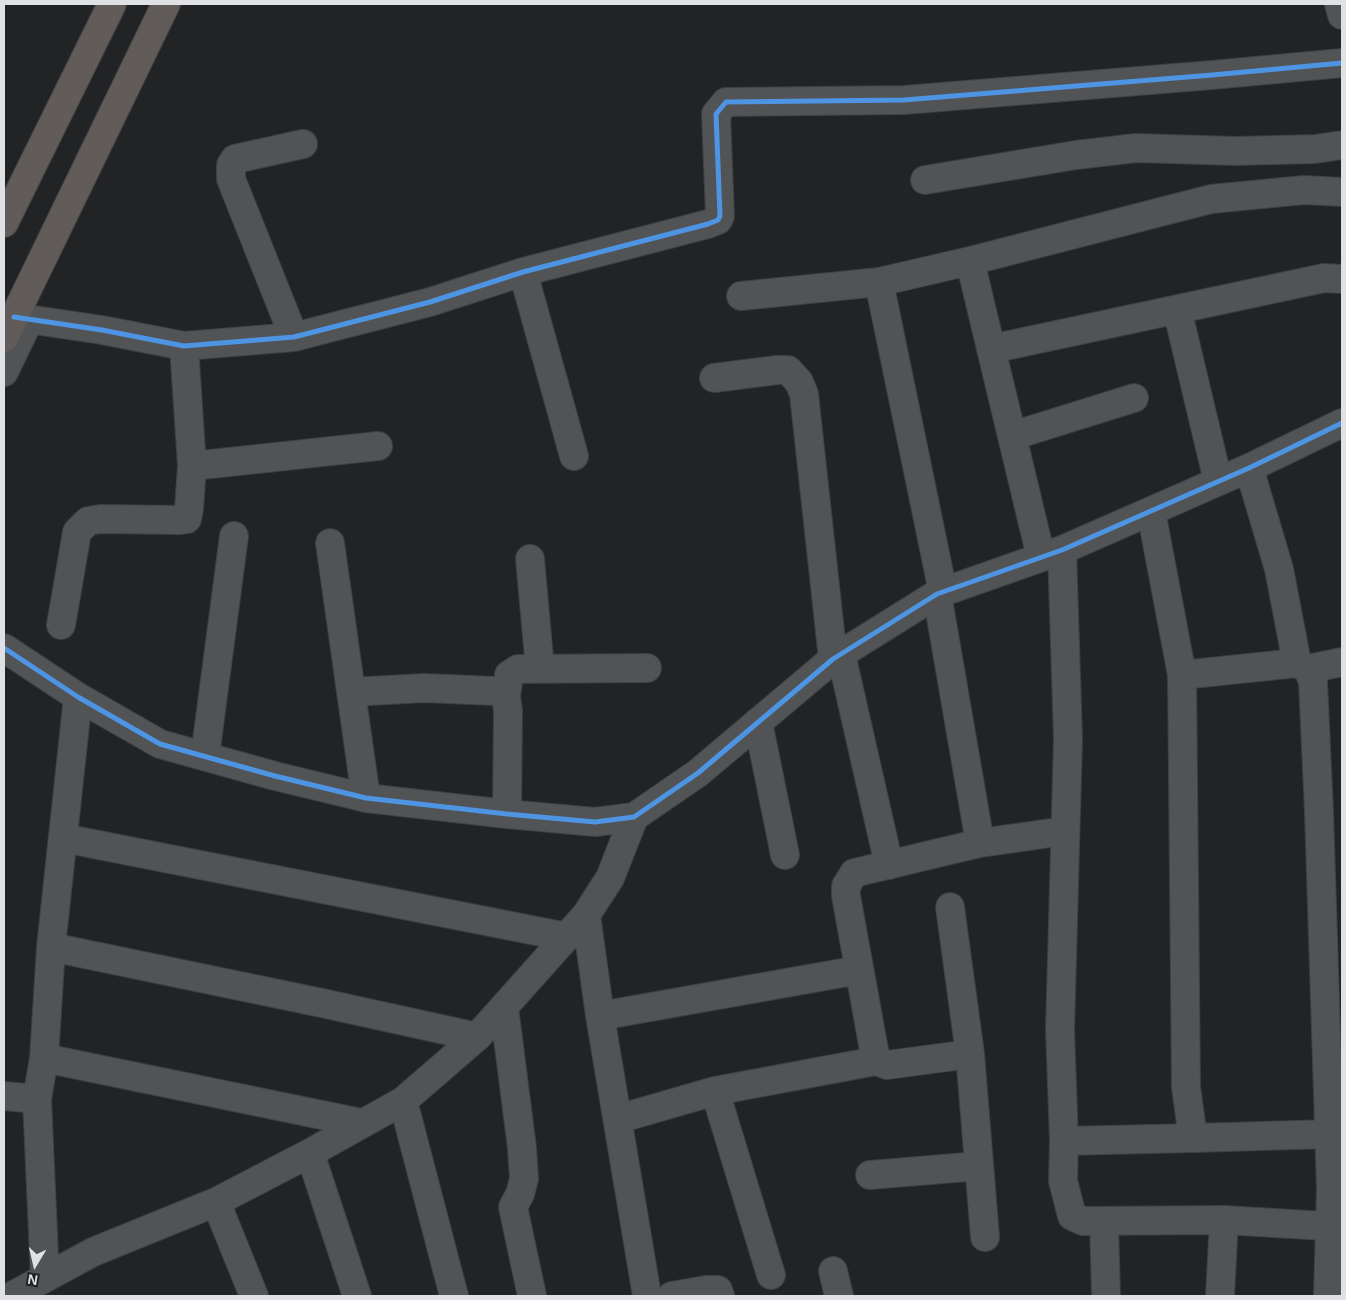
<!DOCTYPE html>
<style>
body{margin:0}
#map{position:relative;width:1346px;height:1300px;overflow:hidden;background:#212325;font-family:Arial,sans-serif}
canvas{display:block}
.frame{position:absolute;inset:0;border:5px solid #e0e1e5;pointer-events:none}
.north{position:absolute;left:10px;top:1240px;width:50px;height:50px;-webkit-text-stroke:4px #1f2227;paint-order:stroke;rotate:189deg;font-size:14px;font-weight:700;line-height:20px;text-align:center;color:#e0e1e5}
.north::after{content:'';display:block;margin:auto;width:18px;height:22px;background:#e0e1e5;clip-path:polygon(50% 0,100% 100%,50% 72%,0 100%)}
</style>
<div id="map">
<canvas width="1346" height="1300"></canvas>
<div class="frame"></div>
<div class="north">N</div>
</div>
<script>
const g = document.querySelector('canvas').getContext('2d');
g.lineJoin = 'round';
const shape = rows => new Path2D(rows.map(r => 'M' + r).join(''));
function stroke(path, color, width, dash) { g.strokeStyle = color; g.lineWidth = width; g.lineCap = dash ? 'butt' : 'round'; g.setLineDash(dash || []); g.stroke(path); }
const minor = shape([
 [1339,4,1342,15],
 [925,180,1076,155,1136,148,1236,151,1315,149,1342,145],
 [970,261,1211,199,1304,190,1342,192],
 [523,272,574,456],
 [879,282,943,592],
 [741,296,879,282,970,261,1041,557],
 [1177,309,1218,481],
 [14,317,102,330,184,346,294,337,430,302,523,272,708,224,718,220,720,216,716,114,726,102,904,100,1212,75,1342,63],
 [294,337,231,179,231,165,235,159,303,144],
 [184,346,192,466,378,446],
 [991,349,1324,278,1342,279],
 [4,372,29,320],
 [714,378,777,370,788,370,799,382,804,394,833,659],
 [1012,436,1134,398],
 [1249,468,1279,569,1297,663],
 [330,543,366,798],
 [1062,550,1068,739,1060,1030,1064,1141,1063,1181,1072,1216,1083,1221,1224,1220,1342,1227],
 [530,559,540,669],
 [937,594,980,843,1065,831],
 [61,625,77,532,88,521,100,519,179,520,187,519,189,509,192,466],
 [4,648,78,697,160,744,275,776,366,798,507,814,595,822,634,817,698,773,833,659,937,594,1062,550,1249,468,1342,423],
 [841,654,889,865],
 [1308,669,1342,662],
 [1182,675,1297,663,1308,669,1313,682,1319,812,1331,1188,1328,1296],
 [351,692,424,688,496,691,506,696,508,711,507,814],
 [506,696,509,675,518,669,647,668],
 [758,722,785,855],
 [205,756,234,536],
 [63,838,567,937],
 [980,843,854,873,846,886,846,896,876,1061,887,1065,970,1054,985,1237],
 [950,907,970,1054],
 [586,915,600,1016,647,1296],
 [51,947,322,1003,477,1037],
 [504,1007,522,1148,524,1179,520,1194,513,1207,532,1296],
 [600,1016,859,970],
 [44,1058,361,1123],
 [715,1091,771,1275],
 [4,1096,37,1099,45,1278],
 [37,1099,44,1058,51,947,78,697],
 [403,1101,454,1296],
 [618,1119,715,1091,876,1061],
 [1193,1138,1329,1134],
 [1064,1141,1193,1138,1186,1087,1182,675,1151,511],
 [310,1153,357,1296],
 [870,1175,979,1166],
 [216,1202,254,1296],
 [1104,1222,1106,1296],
 [833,1271,839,1296],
 [12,1296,93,1252,216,1202,310,1153,403,1101,477,1037,586,915,610,878,634,817],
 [672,1296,706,1290,718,1290,720,1296],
 [1220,1296,1224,1220]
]);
const major = shape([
 [4,223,112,4],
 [4,338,166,4]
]);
stroke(minor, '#3e3f41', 30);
stroke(major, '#3e3f41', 30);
stroke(minor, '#525355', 28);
stroke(major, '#615b59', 28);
stroke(shape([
 [14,317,102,330,184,346,294,337,430,302,523,272,708,224,718,220,720,216,716,114,726,102,904,100,1212,75,1342,63],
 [4,648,78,697,160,744,275,776,366,798,507,814,595,822,634,817,698,773,833,659,937,594,1062,550,1249,468,1342,423]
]), '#4d94e3', 5);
</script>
